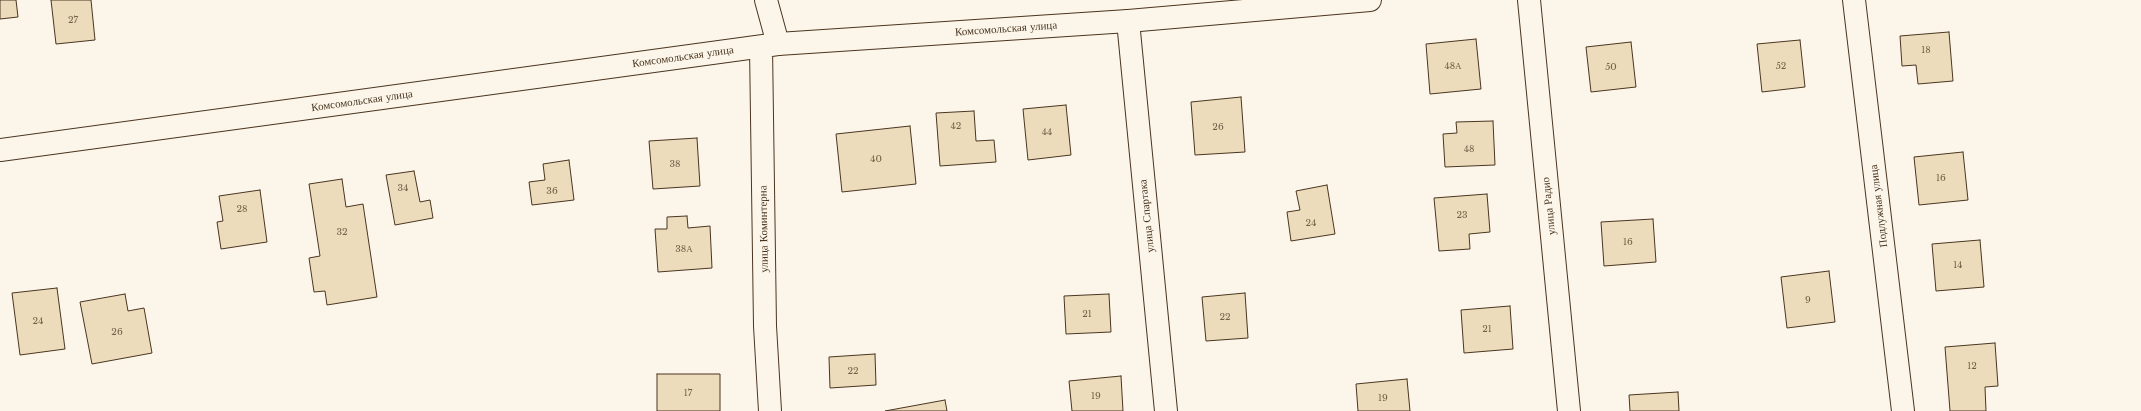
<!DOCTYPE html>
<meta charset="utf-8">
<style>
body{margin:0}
canvas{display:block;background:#fbf6e9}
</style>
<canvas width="2141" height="411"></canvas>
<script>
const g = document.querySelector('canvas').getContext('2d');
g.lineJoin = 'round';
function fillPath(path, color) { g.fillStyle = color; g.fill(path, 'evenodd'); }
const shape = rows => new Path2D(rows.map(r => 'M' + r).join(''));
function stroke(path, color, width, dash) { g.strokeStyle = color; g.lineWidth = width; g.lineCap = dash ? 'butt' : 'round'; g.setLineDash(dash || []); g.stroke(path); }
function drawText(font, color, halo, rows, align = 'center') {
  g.font = font + ' "Libre Baskerville",serif'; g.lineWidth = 3; g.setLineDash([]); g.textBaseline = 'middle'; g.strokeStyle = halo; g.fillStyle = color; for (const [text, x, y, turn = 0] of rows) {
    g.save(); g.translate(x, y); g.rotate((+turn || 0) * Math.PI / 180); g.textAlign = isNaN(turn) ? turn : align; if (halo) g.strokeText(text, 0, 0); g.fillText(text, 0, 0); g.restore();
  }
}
const building = shape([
 [0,0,16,0,18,17,0,19,0,0],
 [51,0,91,0,95,40,56,44,51,0],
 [1949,32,1953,81,1918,84,1916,65,1902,66,1900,36,1949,32],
 [1476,39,1481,89,1430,94,1426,44,1476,39],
 [1800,40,1805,87,1762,92,1757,44,1800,40],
 [1631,42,1636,87,1591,92,1586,47,1631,42],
 [1241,97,1245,152,1195,155,1191,102,1241,97],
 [1066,105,1071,155,1028,160,1023,109,1066,105],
 [974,111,976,141,994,140,996,162,940,166,936,113,974,111],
 [1493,121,1495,165,1445,167,1443,134,1457,133,1456,122,1493,121],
 [910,126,916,184,842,192,836,134,910,126],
 [697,138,700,186,653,189,649,141,697,138],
 [1963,152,1968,200,1919,205,1914,157,1963,152],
 [569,160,574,200,532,205,529,182,545,180,543,164,569,160],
 [414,171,420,202,430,200,433,218,395,225,386,175,414,171],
 [342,179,346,207,363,204,377,297,327,305,325,291,314,292,309,258,320,256,309,184,342,179],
 [1327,185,1335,234,1291,241,1287,212,1300,210,1296,191,1327,185],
 [260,190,267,242,221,249,217,222,223,221,219,196,260,190],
 [1487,194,1490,232,1469,234,1470,249,1439,251,1434,198,1487,194],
 [687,216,688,228,710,226,712,268,658,272,655,229,667,229,667,217,687,216],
 [1653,219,1656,262,1604,266,1601,222,1653,219],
 [1980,240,1984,287,1936,291,1932,244,1980,240],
 [1829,271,1835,322,1787,328,1781,277,1829,271],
 [57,288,65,349,20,355,12,293,57,288],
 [1245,293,1248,338,1206,341,1202,297,1245,293],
 [125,294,128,311,144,308,152,353,92,364,80,302,125,294],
 [1109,294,1111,332,1066,334,1064,296,1109,294],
 [1510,306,1513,349,1464,353,1461,310,1510,306],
 [1995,343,1998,386,1985,387,1986,411,1950,411,1945,347,1995,343],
 [875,354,876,385,830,388,829,357,875,354],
 [657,374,720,374,720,411,657,411,657,374],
 [1121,376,1123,411,1072,411,1069,381,1121,376],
 [1407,379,1410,411,1358,411,1356,384,1407,379],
 [1678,392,1679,411,1630,411,1629,395,1678,392],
 [945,400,947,411,885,411,945,400]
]);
fillPath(building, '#ecdcbc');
stroke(building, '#4a3520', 1);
const street = shape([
 [1529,0,1569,411],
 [1854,0,1903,411],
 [1128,21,1166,411],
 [761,47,765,326,770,411],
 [0,150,778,44]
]);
const secondary = shape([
 [766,0,778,44,1128,21,1370,0]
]);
stroke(street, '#4a3520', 24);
stroke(secondary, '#4a3520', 24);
stroke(street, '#fbf6e9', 22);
stroke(secondary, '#fbf6e9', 22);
drawText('9px', '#725f47', null, [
 ["27",73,20],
 ["18",1926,50],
 ["48А",1453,66],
 ["52",1781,66],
 ["50",1611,67],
 ["42",956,126],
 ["26",1218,127],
 ["44",1047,132],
 ["48",1469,149],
 ["40",876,159],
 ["38",675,164],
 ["16",1941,178],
 ["34",403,188],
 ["36",552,191],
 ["28",242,209],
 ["23",1462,215],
 ["24",1311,223],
 ["32",342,232],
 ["16",1628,242],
 ["38А",684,249],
 ["14",1958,265],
 ["9",1808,300],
 ["21",1087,314],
 ["22",1225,317],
 ["24",38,321],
 ["21",1487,329],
 ["26",117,332],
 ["12",1972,366],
 ["22",853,371],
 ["17",688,393],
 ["19",1096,396],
 ["19",1383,398]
]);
drawText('11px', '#4a3520', '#fbf6e9', [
 ["Комсомольская улица",1006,29,-4],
 ["Комсомольская улица",683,57,-8],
 ["Комсомольская улица",362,101,-8],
 ["улица Радио",1549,206,-96],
 ["Подлужная улица",1879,206,-97],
 ["улица Спартака",1147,216,-96],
 ["улица Коминтерна",764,229,-91]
]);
</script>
